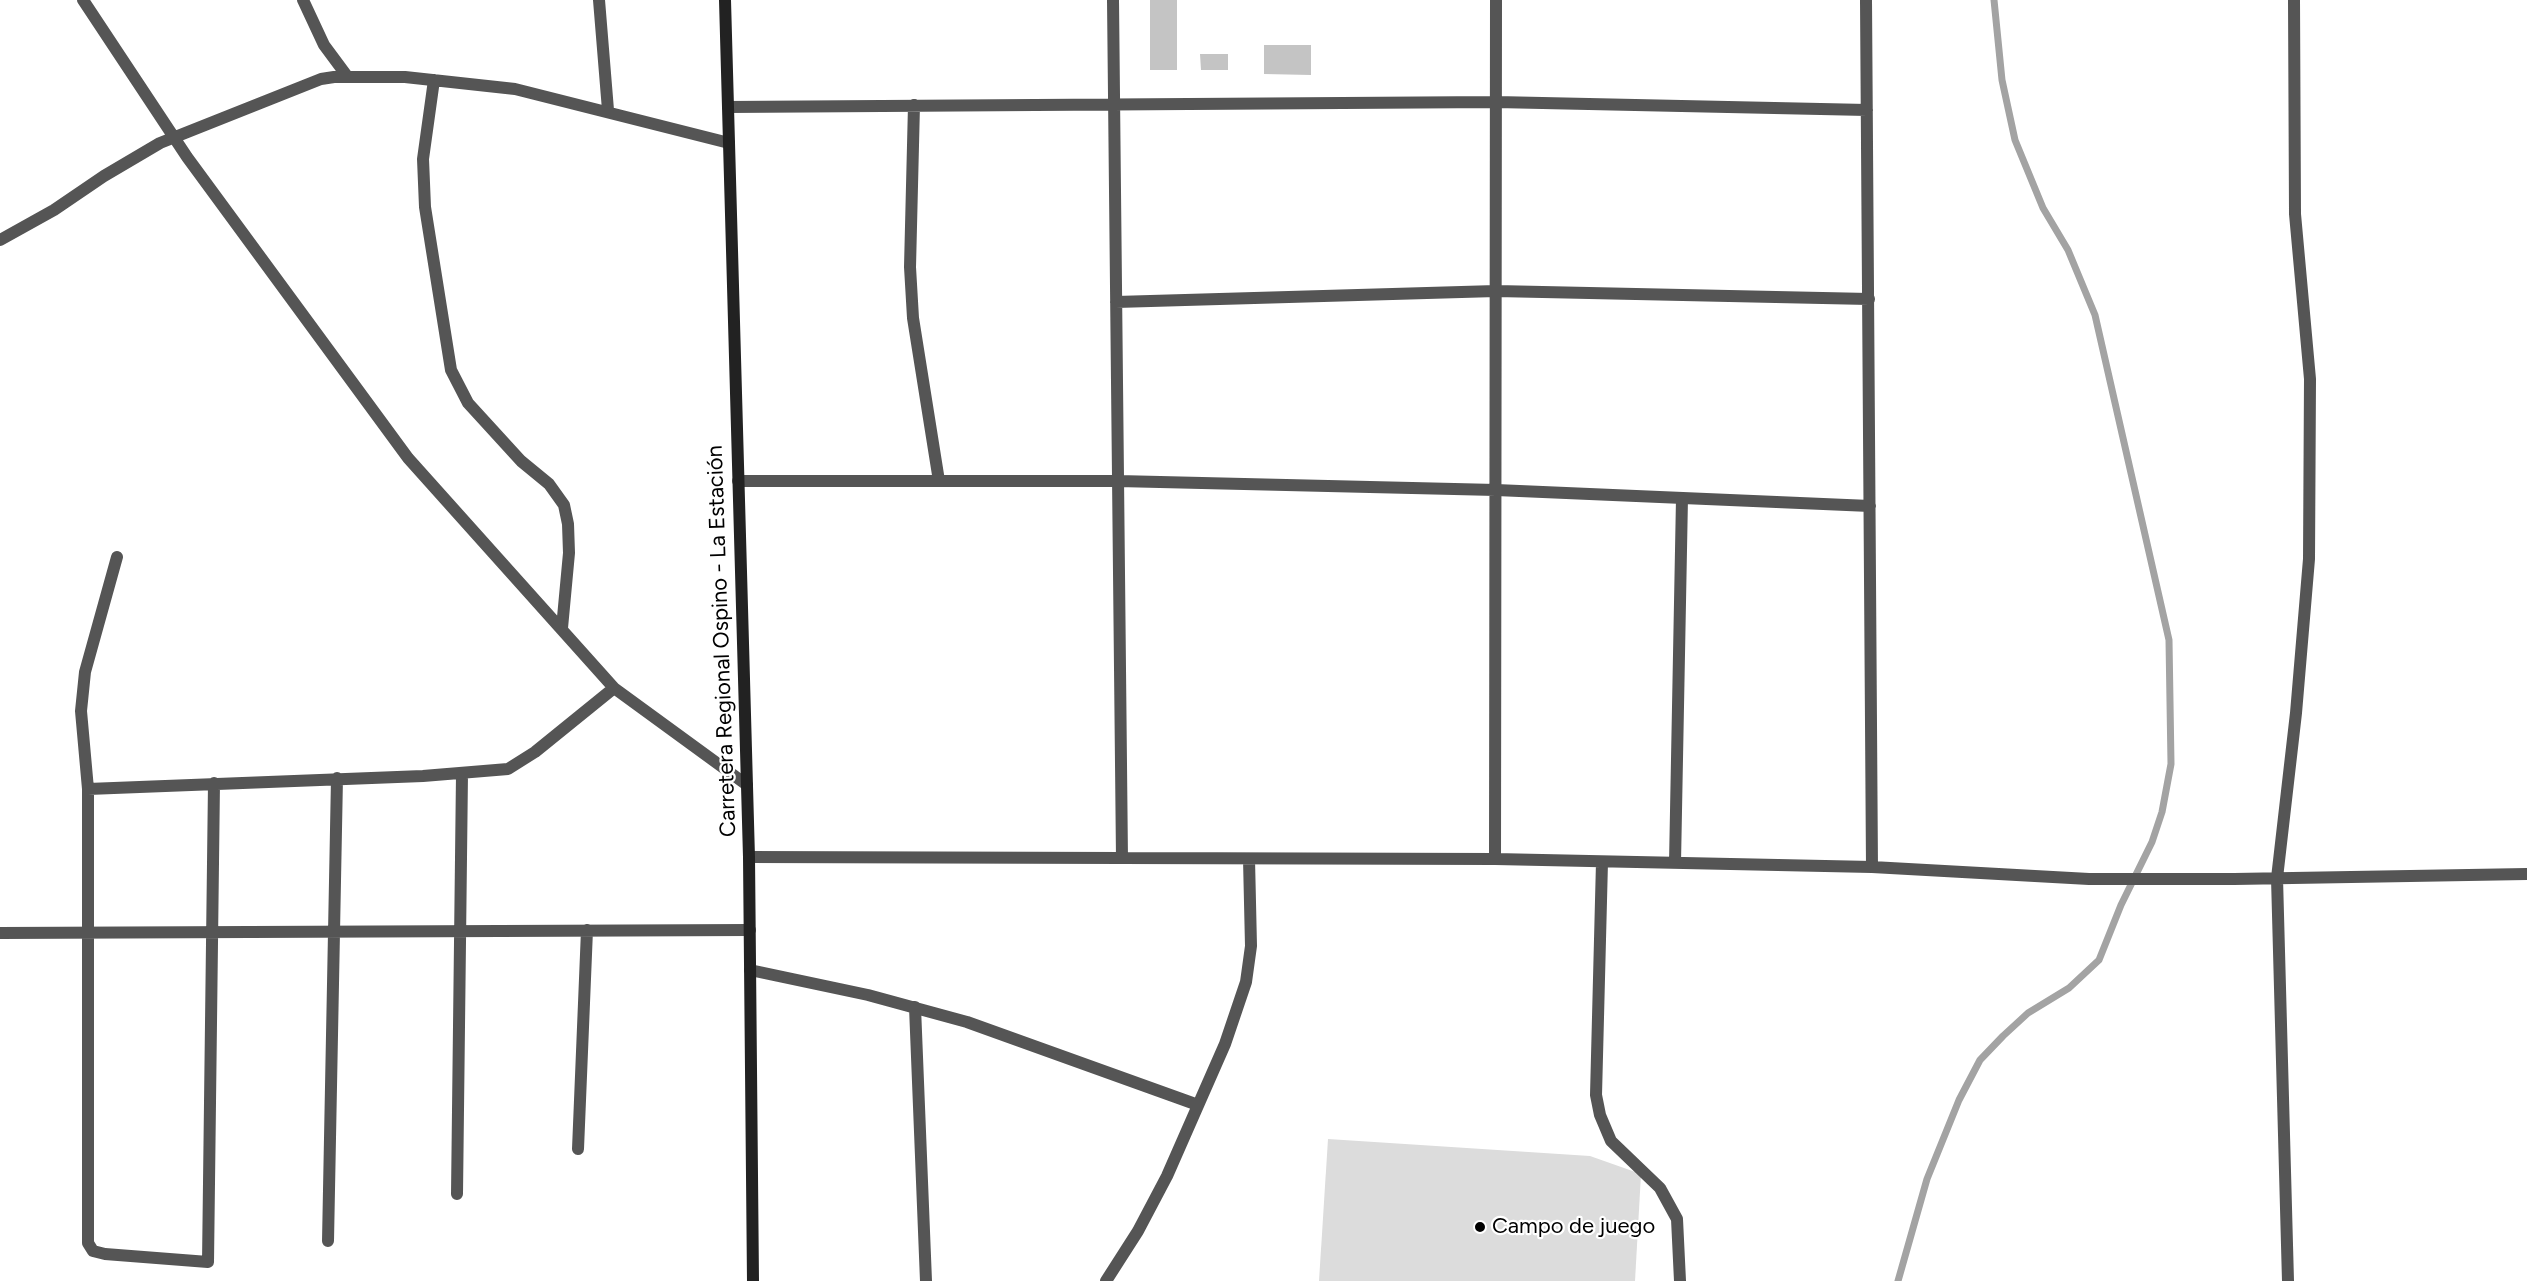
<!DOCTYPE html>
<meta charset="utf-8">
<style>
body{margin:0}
canvas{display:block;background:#fff}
</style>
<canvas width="2527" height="1281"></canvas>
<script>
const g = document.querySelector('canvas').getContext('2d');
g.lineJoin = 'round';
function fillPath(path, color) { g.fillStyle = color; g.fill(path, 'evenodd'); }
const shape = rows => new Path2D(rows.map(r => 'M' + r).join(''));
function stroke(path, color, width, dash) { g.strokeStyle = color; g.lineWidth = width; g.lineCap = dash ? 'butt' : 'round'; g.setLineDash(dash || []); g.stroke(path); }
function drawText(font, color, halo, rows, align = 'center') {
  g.font = font + ' Figtree,sans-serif'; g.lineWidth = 4.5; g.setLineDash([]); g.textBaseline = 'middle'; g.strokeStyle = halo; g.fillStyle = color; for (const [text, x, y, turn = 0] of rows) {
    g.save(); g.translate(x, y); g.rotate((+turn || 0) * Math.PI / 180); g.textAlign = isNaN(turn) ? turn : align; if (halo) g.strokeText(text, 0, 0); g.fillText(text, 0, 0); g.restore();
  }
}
fillPath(shape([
 [1328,1139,1590,1156,1641,1174,1635,1281,1319,1281]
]), '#dcdcdc');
stroke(shape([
 [1898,1281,1927,1179,1959,1100,1980,1060,2003,1036,2028,1013,2069,988,2099,960,2121,905,2152,842,2162,812,2171,764,2169,640,2095,315,2068,250,2043,208,2015,140,2002,80,1994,0]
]), '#a3a3a3', 7);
fillPath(shape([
 [1150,0,1177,0,1177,70,1150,70],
 [1264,45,1311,45,1311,75,1264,74],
 [1200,54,1228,54,1228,70,1201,70]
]), '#c4c4c4');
stroke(shape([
 [83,0,187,157,408,458,614,688,747,785],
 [303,0,324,45,347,76],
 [599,0,608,110],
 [1113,0,1122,858],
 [1866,0,1872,867],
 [434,80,423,159,425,207,451,370,468,403,521,461,549,484,564,505,568,524,569,553,562,628],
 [914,105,910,267,913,318,939,481],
 [728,107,1496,102,1867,110],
 [0,240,54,210,104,176,160,143,321,79,334,77,405,77,515,89,729,143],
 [1116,302,1496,291,1869,299],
 [738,481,1118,481,1496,490,1870,506],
 [117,557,85,672,81,711,88,789,88,1243,93,1251,105,1254,208,1262,214,783],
 [88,789,423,776,508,769,535,752,614,688],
 [749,857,1495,859,1872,867,2089,879,2234,879,2527,874],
 [1495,859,1496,0],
 [1602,862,1596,1095,1600,1115,1611,1141,1660,1188,1677,1219,1680,1281],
 [1675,863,1682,498],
 [0,933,750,930],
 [750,970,868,995,967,1022,1198,1105],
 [915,1007,926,1281],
 [578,1149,587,930],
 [457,1194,462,774],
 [328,1241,337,778],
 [1106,1281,1138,1231,1167,1176,1225,1044,1246,982,1251,946,1249,859],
 [2288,1281,2277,878,2296,713,2309,559,2310,379,2295,214,2294,0]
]), '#555', 12);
stroke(shape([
 [725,0,749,857,753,1281]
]), '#222', 12);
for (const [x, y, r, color] of [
 [1480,1227,6,"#000"]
]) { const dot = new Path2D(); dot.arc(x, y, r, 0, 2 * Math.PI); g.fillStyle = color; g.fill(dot); stroke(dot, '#fff', 2); }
drawText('22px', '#000', '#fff', [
 ["Carretera Regional Ospino - La Estación",722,641,-92]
]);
drawText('22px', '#000', '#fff', [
 ["Campo de juego",1492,1227]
], 'left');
</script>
